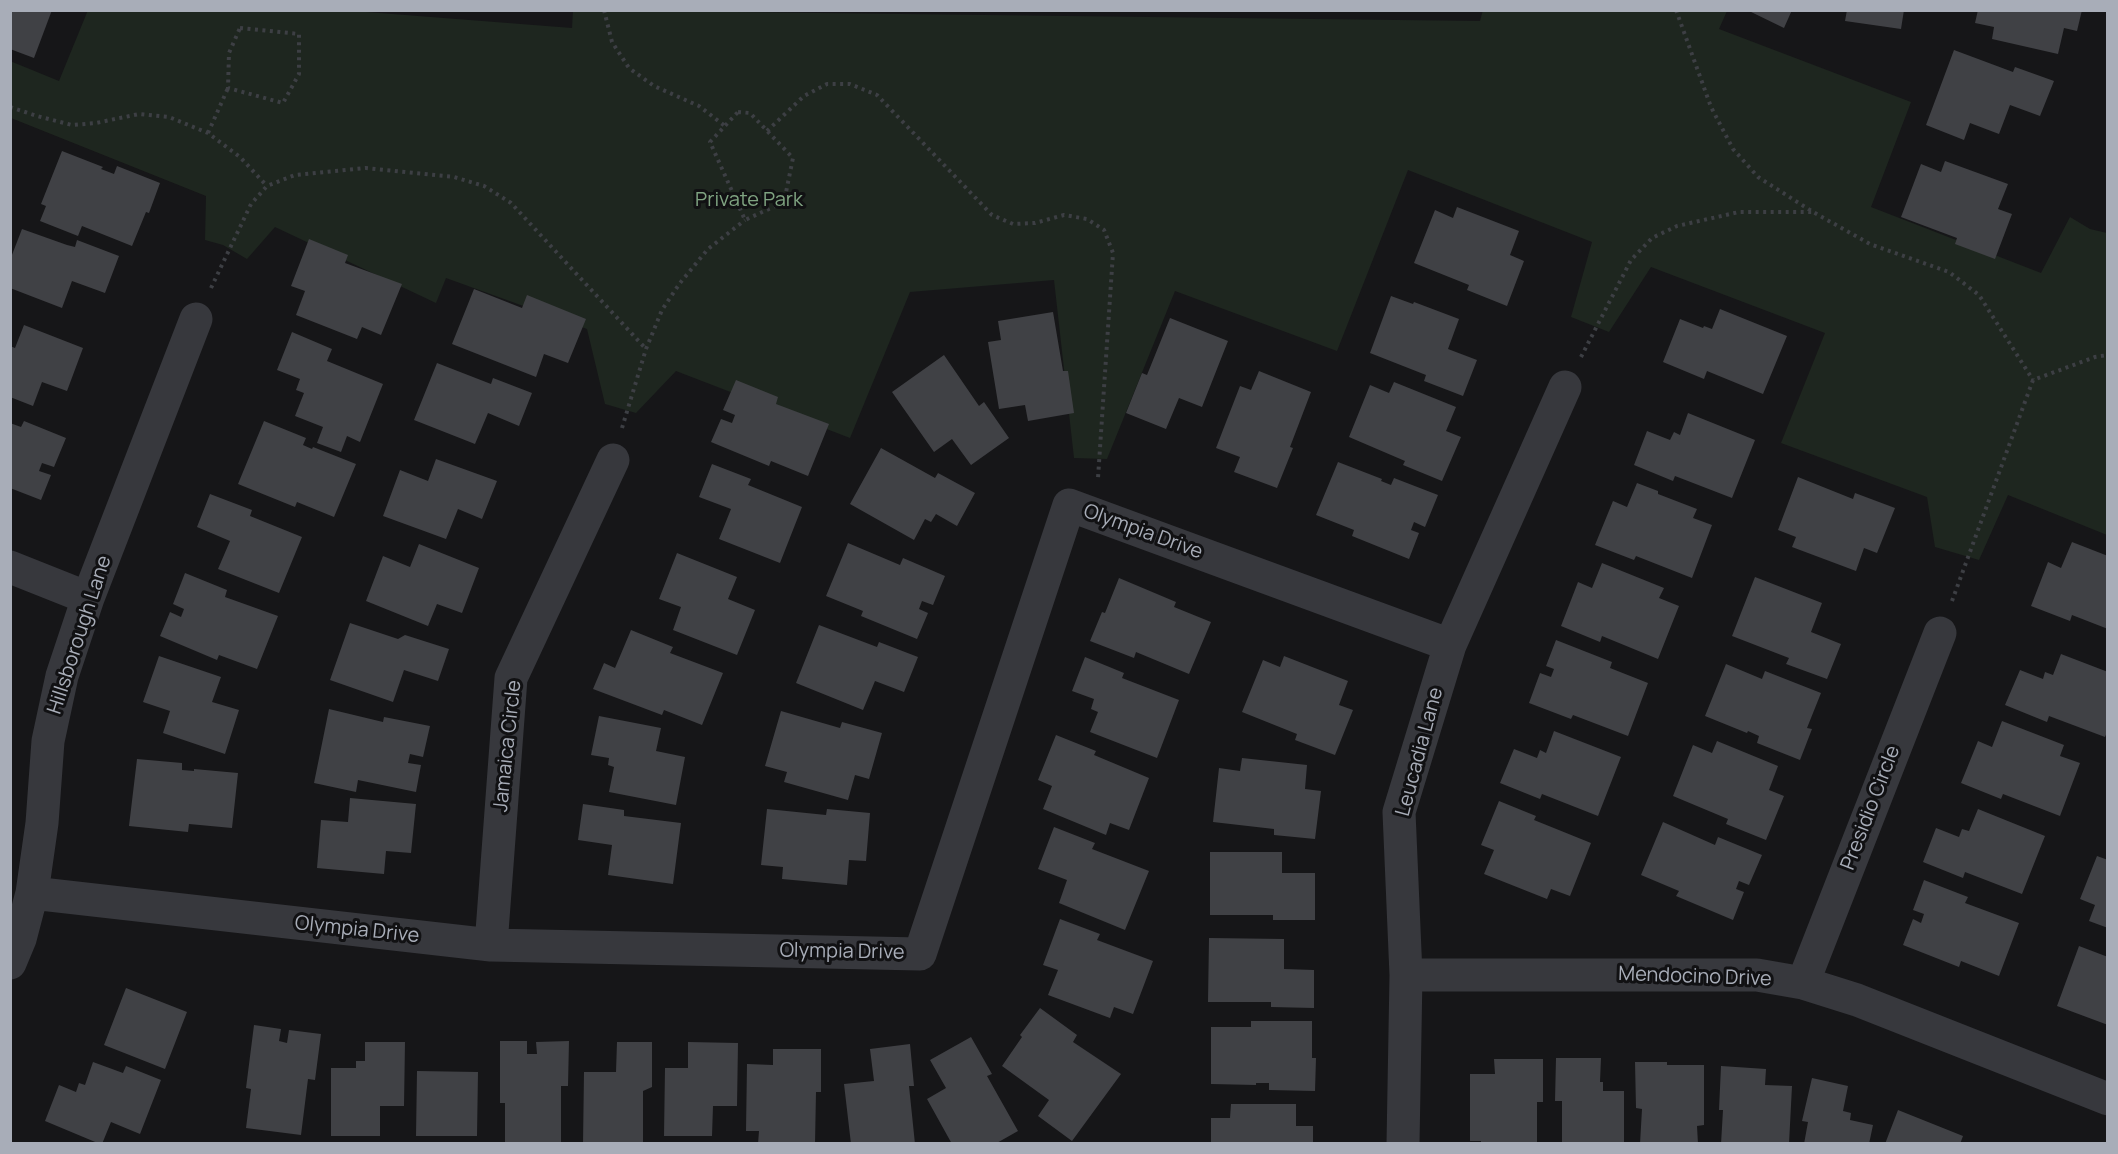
<!DOCTYPE html>
<style>
body{margin:0}
#map{position:relative;width:2118px;height:1154px;overflow:hidden;background:#161618;font-family:Manrope,sans-serif}
canvas{display:block}
.frame{position:absolute;inset:0;border:12px solid #a8adb8;pointer-events:none}
</style>
<div id="map">
<canvas width="2118" height="1154"></canvas>
<div class="frame"></div>
</div>
<script>
const g = document.querySelector('canvas').getContext('2d');
g.lineJoin = 'round';
function fillPath(path, color) { g.fillStyle = color; g.fill(path, 'evenodd'); }
const shape = rows => new Path2D(rows.map(r => 'M' + r).join(''));
function stroke(path, color, width, dash) { g.strokeStyle = color; g.lineWidth = width; g.lineCap = dash ? 'butt' : 'round'; g.setLineDash(dash || []); g.stroke(path); }
function drawText(font, color, halo, rows, align = 'center') {
  g.font = font + ' Manrope,sans-serif'; g.lineWidth = 6; g.setLineDash([]); g.textBaseline = 'middle'; g.strokeStyle = halo; g.fillStyle = color; for (const [text, x, y, turn = 0] of rows) {
    g.save(); g.translate(x, y); g.rotate((+turn || 0) * Math.PI / 180); g.textAlign = isNaN(turn) ? turn : align; if (halo) g.strokeText(text, 0, 0); g.fillText(text, 0, 0); g.restore();
  }
}
fillPath(shape([
 [88,10,341,10,572,28,573,10,1480,21,1483,10,1727,11,1719,29,1911,102,1871,207,2041,273,2070,217,2090,229,2107,233,2107,535,2008,495,1979,560,1935,547,1927,497,1781,443,1825,333,1651,267,1609,332,1571,317,1592,242,1408,170,1337,351,1175,291,1107,459,1074,458,1054,280,910,292,850,438,676,371,636,413,605,404,587,329,446,278,436,303,275,227,247,259,223,245,205,240,206,196,11,118,10,61,59,81]
]), '#1e261f');
fillPath(shape([
 [10,10,52,10,34,58,10,49],
 [1747,10,1792,10,1784,28],
 [1847,10,1904,10,1901,29,1845,21],
 [1978,10,2082,10,2077,31,2064,28,2058,54,1992,39,1994,27,1975,23],
 [1954,50,2013,72,2015,67,2054,81,2040,116,2010,105,1999,134,1970,123,1964,140,1926,125],
 [62,151,103,167,101,169,114,174,117,166,160,183,149,213,146,212,132,246,82,226,78,236,40,221,46,206,41,204],
 [1945,161,2008,184,1998,209,2012,214,1995,259,1955,244,1957,238,1901,217,1921,164,1941,172],
 [1457,207,1519,231,1510,255,1524,261,1507,306,1467,290,1469,285,1414,263,1435,210,1453,218],
 [22,229,67,245,75,247,77,240,119,256,105,293,72,281,62,308,10,288,10,260],
 [309,239,348,255,345,263,402,284,381,335,362,327,357,339,296,315,305,291,291,286],
 [474,289,522,308,527,295,586,319,568,363,544,354,536,377,452,344],
 [1391,296,1413,304,1414,302,1459,319,1448,349,1477,360,1463,396,1424,381,1426,375,1370,353],
 [1720,309,1787,336,1763,394,1707,371,1704,379,1663,362,1680,319,1703,328,1704,326,1712,329],
 [1053,312,1063,371,1068,371,1074,413,1028,421,1025,405,999,409,988,342,1001,340,998,321],
 [1170,318,1228,341,1202,407,1179,398,1166,429,1126,413,1142,373,1147,375],
 [24,325,83,348,67,391,42,382,33,406,10,397,10,346,15,348],
 [292,332,332,349,327,361,383,384,360,442,347,436,341,452,317,443,323,427,295,416,304,393,296,390,300,379,277,370],
 [944,355,979,406,984,402,1009,438,971,465,952,439,934,452,892,392],
 [437,363,491,384,493,378,532,393,519,426,488,413,475,444,414,420],
 [1259,371,1311,392,1290,447,1293,448,1277,488,1234,472,1240,457,1216,448,1240,386,1251,390],
 [736,380,778,397,776,404,829,424,808,476,771,461,769,466,711,442,721,419,732,423,735,415,723,410],
 [1394,382,1456,407,1446,431,1461,437,1442,481,1403,465,1405,461,1349,437,1370,385,1389,393],
 [1688,413,1755,440,1732,498,1675,476,1673,481,1634,465,1647,431,1670,440,1674,432,1680,435],
 [24,421,66,438,54,467,42,463,39,471,51,475,41,500,10,488,10,423,21,427],
 [264,421,306,438,303,445,312,449,313,447,356,464,334,517,297,502,295,507,238,484],
 [881,448,935,478,938,473,975,493,957,526,936,514,931,522,925,519,914,540,850,504],
 [436,459,497,481,482,519,458,509,446,539,383,516,400,470,428,481],
 [1338,462,1382,479,1381,481,1391,485,1394,478,1438,495,1425,527,1414,522,1411,530,1419,533,1409,559,1352,536,1354,530,1316,515],
 [712,464,751,479,748,485,802,507,780,563,719,539,731,509,699,497],
 [1798,477,1853,499,1855,493,1895,508,1877,553,1864,548,1856,571,1792,547,1796,537,1778,530],
 [1637,483,1658,491,1658,494,1697,509,1693,518,1712,525,1692,578,1636,556,1634,560,1595,545,1613,501,1627,507],
 [210,494,252,510,250,516,302,537,279,593,218,569,230,541,197,527],
 [2072,542,2108,556,2108,629,2072,615,2070,621,2031,606,2048,562,2061,568],
 [848,543,900,565,903,558,945,576,933,605,922,601,919,609,928,613,917,639,861,616,863,611,826,596],
 [419,544,479,568,462,613,437,604,428,626,366,601,383,556,410,567],
 [677,553,737,577,728,599,755,610,737,655,673,630,681,607,659,599],
 [1602,563,1664,588,1659,598,1679,606,1658,659,1602,636,1600,642,1561,626,1578,582,1592,588],
 [185,573,227,590,225,597,278,616,257,669,219,655,217,660,160,636,170,612,181,617,184,609,173,604],
 [1755,577,1822,603,1811,632,1841,644,1827,679,1786,664,1789,658,1732,636],
 [1119,578,1176,602,1174,607,1211,622,1189,674,1136,652,1134,658,1090,641,1102,612,1105,613],
 [350,623,398,639,405,635,449,649,438,681,404,670,393,702,330,680],
 [819,625,877,647,879,642,918,657,904,692,875,681,863,710,796,683],
 [631,630,673,647,670,653,723,673,702,725,664,710,662,715,593,689,604,663,615,668],
 [1556,640,1612,662,1610,668,1648,683,1628,736,1573,715,1571,719,1529,703,1540,673,1551,677,1554,669,1546,666],
 [2061,654,2108,672,2108,730,2105,737,2049,716,2047,722,2005,705,2020,670,2043,679,2045,672,2053,675],
 [159,656,221,677,212,702,239,710,225,754,163,733,170,711,143,702],
 [1284,656,1348,681,1339,705,1353,710,1335,755,1295,740,1297,734,1242,712,1263,660,1280,667],
 [1085,657,1124,673,1122,678,1179,700,1157,758,1090,732,1098,712,1091,709,1094,699,1072,691],
 [1726,664,1762,679,1765,671,1821,693,1807,728,1812,729,1800,760,1757,743,1759,736,1748,731,1747,733,1705,716],
 [329,709,383,722,384,717,430,726,423,757,410,754,408,763,421,765,416,792,358,780,356,792,314,783],
 [781,711,840,728,842,722,882,733,869,779,855,775,848,800,784,782,787,772,765,766],
 [599,716,661,728,656,751,685,757,676,805,609,792,614,767,608,765,609,758,591,755],
 [2002,721,2064,745,2060,756,2080,763,2060,816,2003,794,2001,799,1961,783,1978,741,1992,747],
 [1554,731,1621,757,1598,816,1542,794,1540,799,1500,783,1514,749,1537,758,1540,750,1546,753],
 [1056,735,1096,751,1094,755,1149,778,1129,830,1110,823,1106,835,1043,809,1052,786,1038,780],
 [1717,741,1778,766,1769,790,1784,796,1766,840,1726,824,1728,819,1673,796,1693,745,1712,753],
 [1242,758,1307,765,1305,789,1321,791,1315,839,1274,835,1274,829,1213,822,1219,768,1240,771],
 [137,759,182,763,182,770,194,771,194,769,238,773,232,828,189,824,188,832,129,826],
 [350,798,416,804,411,853,386,851,384,874,317,868,321,820,348,822],
 [1499,801,1536,816,1534,820,1591,843,1570,896,1551,889,1547,899,1484,874,1494,850,1481,845],
 [583,804,624,810,624,816,681,823,673,884,608,875,612,845,578,840],
 [767,809,826,815,827,809,870,813,866,861,849,860,847,885,782,879,783,867,761,865],
 [1978,809,2045,836,2022,894,1965,872,1963,878,1923,862,1936,828,1959,837,1962,829,1969,831],
 [1663,822,1715,845,1718,837,1762,855,1749,885,1739,881,1736,889,1744,892,1733,920,1676,896,1679,891,1641,875],
 [1054,827,1095,843,1092,849,1149,871,1125,930,1059,903,1067,880,1038,869],
 [1210,852,1282,852,1282,873,1315,873,1315,920,1273,920,1273,915,1210,915],
 [2097,856,2108,860,2108,928,2089,921,2095,905,2080,899],
 [1924,880,1968,897,1965,903,2019,923,1999,976,1961,961,1959,967,1903,945,1913,919,1921,923,1924,914,1913,910],
 [1060,919,1100,934,1097,940,1153,961,1133,1014,1114,1007,1110,1018,1048,995,1058,970,1043,965],
 [1209,938,1284,939,1284,969,1314,970,1314,1008,1271,1007,1271,1002,1208,1002],
 [2079,946,2108,957,2108,1025,2057,1006],
 [126,988,187,1012,165,1069,104,1045],
 [1040,1008,1077,1035,1073,1042,1121,1074,1072,1141,1038,1116,1049,1100,1002,1066,1022,1037,1020,1035],
 [1251,1021,1312,1021,1312,1058,1316,1058,1315,1091,1269,1090,1269,1083,1256,1083,1256,1085,1211,1084,1211,1027,1251,1027],
 [254,1025,281,1029,279,1041,287,1043,289,1030,321,1034,315,1080,308,1079,301,1135,246,1128,251,1089,246,1088],
 [971,1037,992,1074,987,1076,1018,1131,995,1144,952,1144,927,1099,946,1088,930,1060],
 [500,1041,527,1041,527,1054,537,1054,536,1042,569,1041,568,1086,561,1086,561,1142,505,1142,505,1103,500,1103],
 [365,1042,405,1042,404,1106,380,1106,380,1136,331,1136,331,1068,356,1068,356,1061,365,1061],
 [617,1042,652,1042,652,1087,643,1091,643,1144,583,1144,584,1072,616,1072],
 [688,1042,738,1043,737,1106,713,1106,712,1136,664,1136,665,1068,688,1068],
 [910,1044,914,1086,909,1086,915,1144,851,1144,844,1084,874,1081,870,1049],
 [773,1049,821,1049,821,1092,816,1092,815,1144,758,1144,759,1131,746,1131,747,1064,773,1065],
 [1556,1058,1601,1058,1600,1082,1603,1082,1603,1091,1624,1091,1624,1144,1562,1144,1562,1101,1555,1101],
 [1494,1059,1543,1059,1543,1102,1537,1102,1537,1144,1481,1144,1481,1141,1470,1141,1470,1074,1495,1074],
 [93,1062,123,1073,126,1066,161,1080,140,1134,111,1122,102,1144,100,1144,45,1121,59,1085,76,1092,79,1083,85,1085],
 [1635,1062,1667,1062,1667,1065,1704,1065,1704,1125,1697,1126,1698,1144,1640,1144,1642,1109,1636,1108],
 [1721,1066,1766,1069,1765,1085,1792,1086,1789,1144,1721,1144,1723,1110,1719,1110],
 [417,1071,478,1072,477,1136,416,1136],
 [1812,1078,1848,1086,1843,1111,1851,1113,1850,1120,1873,1125,1869,1144,1804,1144,1808,1122,1802,1121],
 [1231,1104,1296,1104,1296,1126,1313,1126,1313,1144,1211,1144,1211,1118,1230,1118],
 [1898,1110,1963,1136,1960,1144,1885,1144]
]), '#404145');
stroke(shape([
 [604,10,612,42,629,68,654,86,699,106,725,126],
 [1676,10,1711,107,1733,149,1758,177,1813,212,1870,244,1949,272,1979,295,2033,380],
 [240,28,299,34,299,74,283,103,228,88,229,53,240,28],
 [10,107,37,116,72,125,96,123,139,114,169,117,208,133,240,157,267,186],
 [738,112,750,113,793,158,784,202,745,220,710,142,738,112],
 [767,131,804,96,827,84,850,84,877,95,992,215,1013,224,1035,223,1064,215,1087,219,1104,230,1113,253,1098,478],
 [208,133,228,88],
 [211,288,251,204,267,186,295,175,366,168,454,177,484,186,511,203,646,349],
 [1581,357,1631,260,1652,238,1677,226,1739,212,1812,212],
 [622,428,646,349,662,310,680,283,708,249,745,220],
 [1952,601,2033,380,2095,357,2108,355]
]), '#3d3f44', 4, [3, 4.5]);
stroke(shape([
 [10,567,88,598],
 [32,893,491,945,920,954,1069,505,1450,645],
 [491,945,511,678,613,460],
 [10,963,20,939,32,893,42,823,48,741,62,676,88,598,196,319],
 [1406,975,1757,975,1803,983,1857,1000,2108,1099],
 [1803,983,1940,633],
 [1403,1144,1406,975,1399,812,1450,645,1565,387]
]), '#37383d', 33);
drawText('20px', '#7fa381', '#111113', [
 ["Private Park",749,200]
]);
drawText('20px', '#a8adb8', '#111113', [
 ["Olympia Drive",1143,532,20],
 ["Hillsborough Lane",80,635,-72],
 ["Jamaica Circle",508,746,-84],
 ["Leucadia Lane",1420,752,-75],
 ["Presidio Circle",1871,808,-69],
 ["Olympia Drive",357,930,6],
 ["Olympia Drive",842,952,1],
 ["Mendocino Drive",1695,977,2]
]);
</script>
